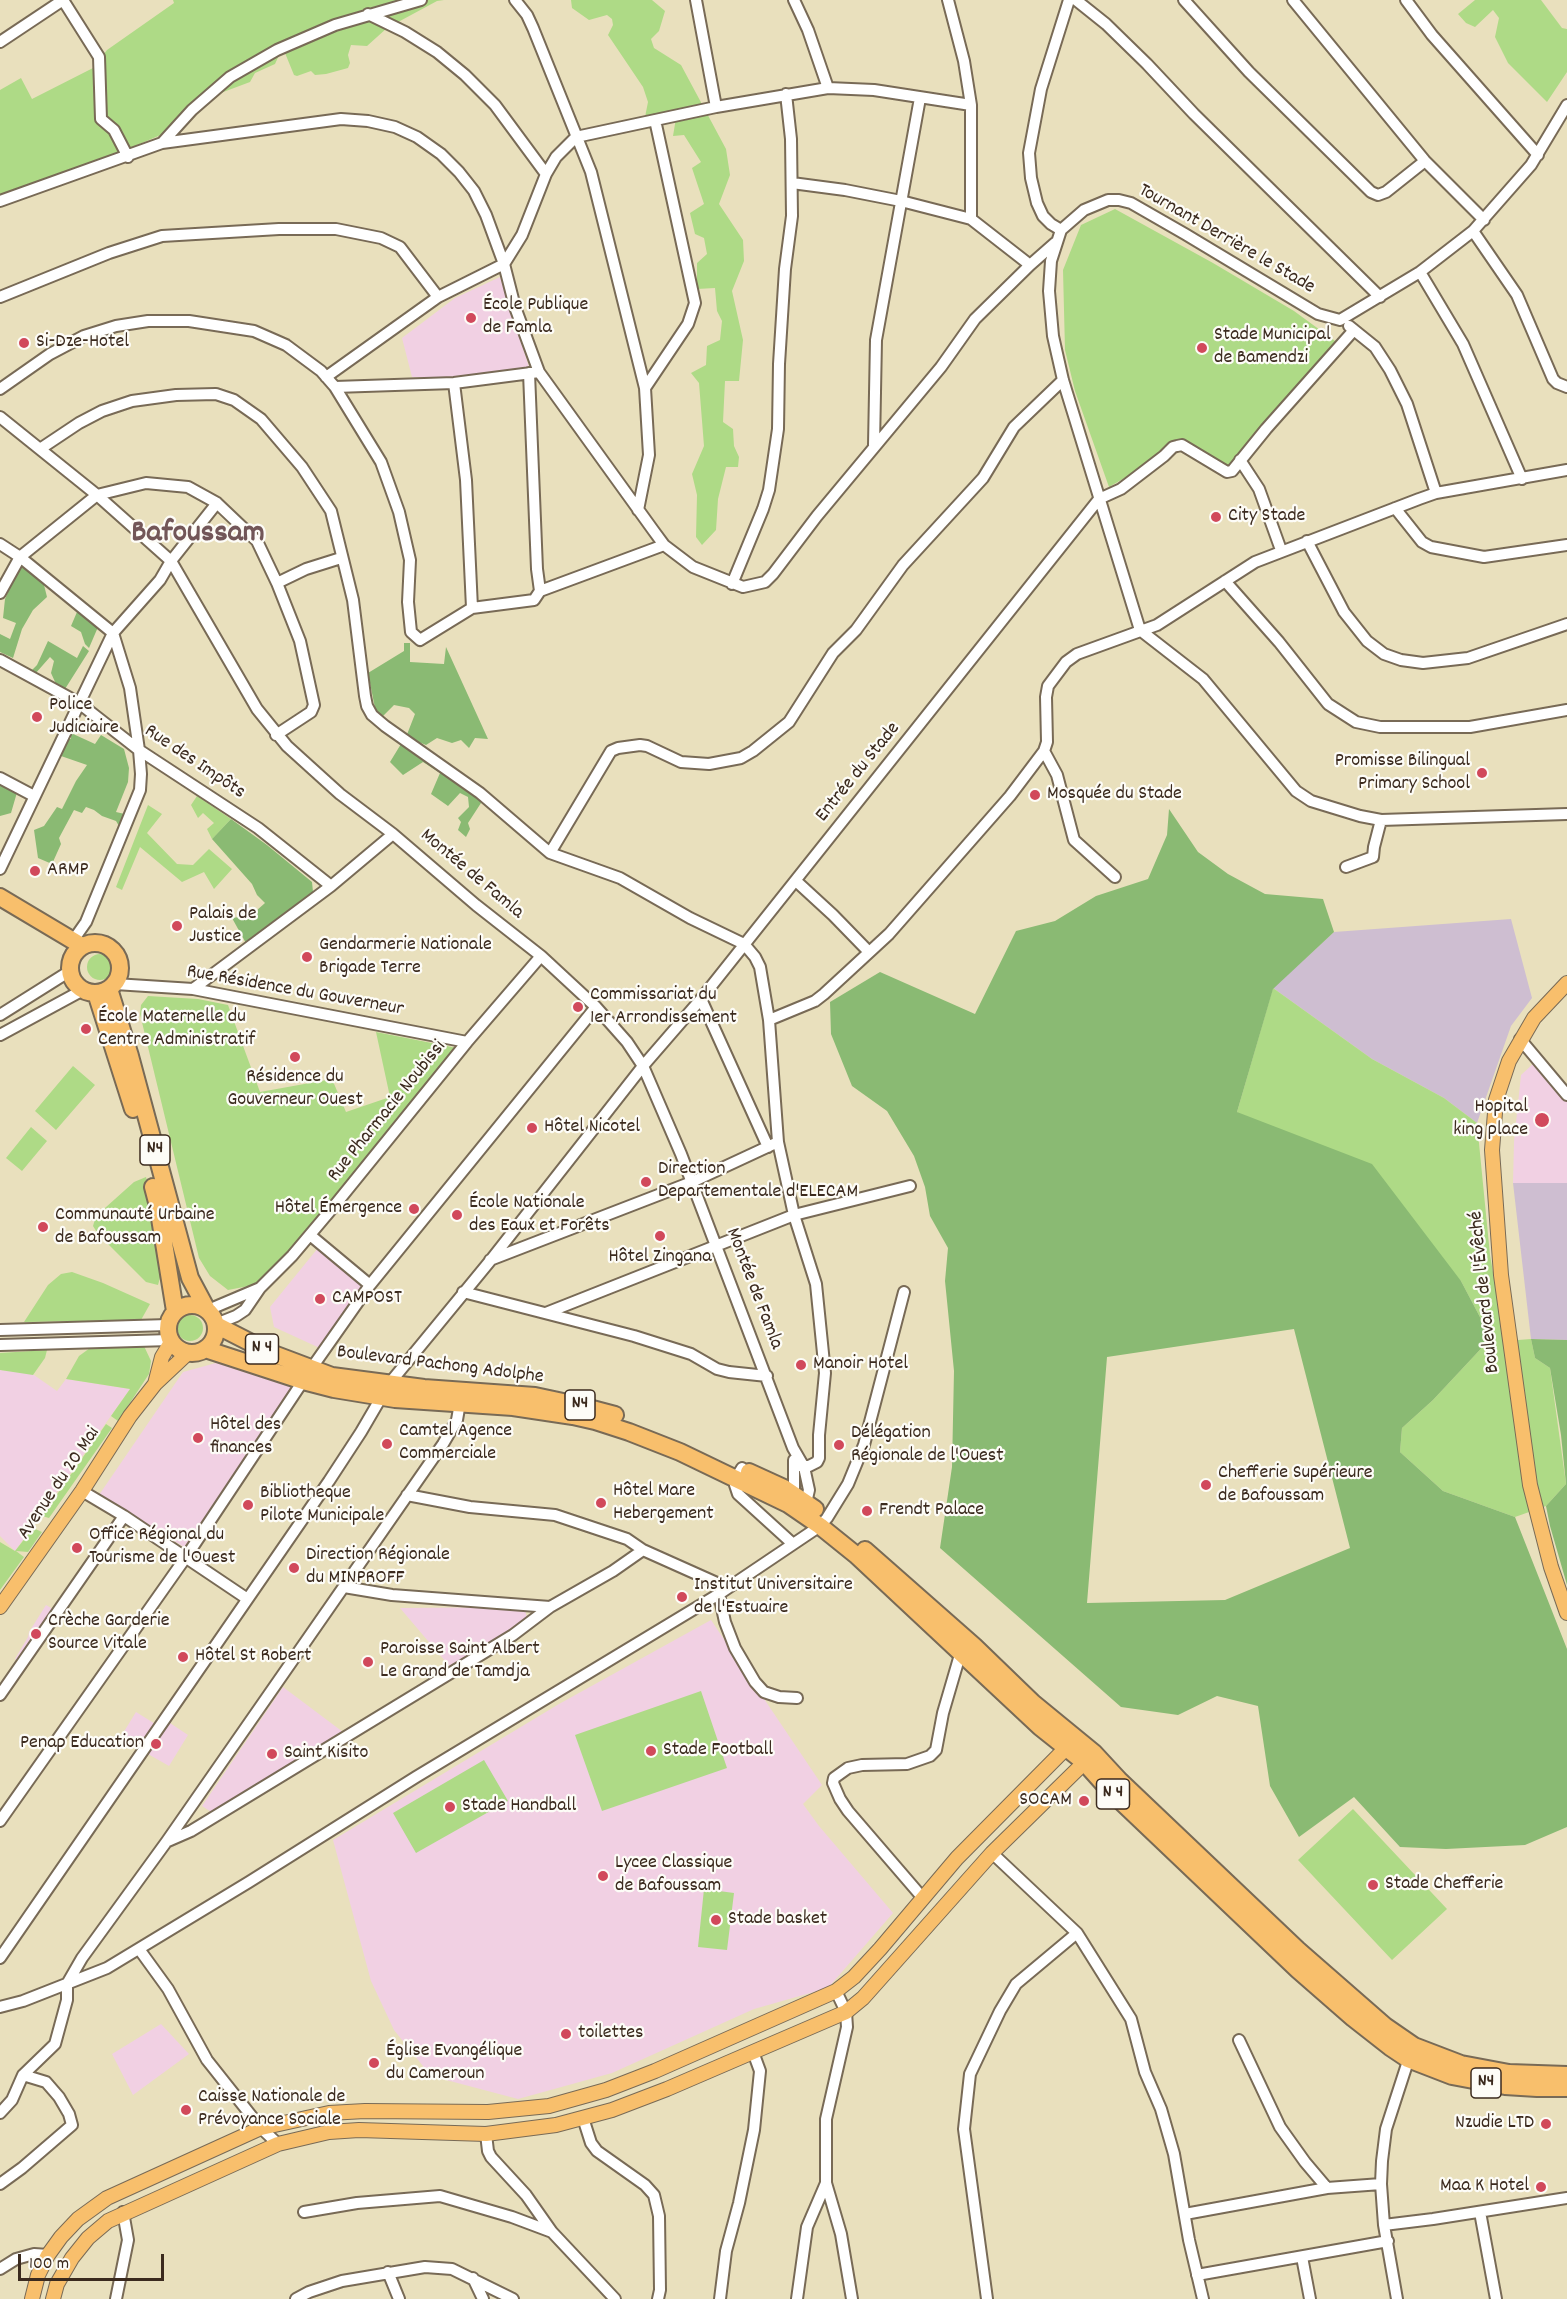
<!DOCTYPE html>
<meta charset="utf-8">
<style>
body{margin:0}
#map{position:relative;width:1567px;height:2299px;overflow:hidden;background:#e9e0bd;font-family:Dekko,sans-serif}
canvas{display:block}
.scale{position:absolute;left:18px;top:2254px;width:146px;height:27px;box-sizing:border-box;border:3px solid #3b2a1e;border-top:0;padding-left:8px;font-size:18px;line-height:21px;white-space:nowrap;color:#3b2a1e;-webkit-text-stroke:4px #fdfcf7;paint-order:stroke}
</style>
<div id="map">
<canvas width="1567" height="2299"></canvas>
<div class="scale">100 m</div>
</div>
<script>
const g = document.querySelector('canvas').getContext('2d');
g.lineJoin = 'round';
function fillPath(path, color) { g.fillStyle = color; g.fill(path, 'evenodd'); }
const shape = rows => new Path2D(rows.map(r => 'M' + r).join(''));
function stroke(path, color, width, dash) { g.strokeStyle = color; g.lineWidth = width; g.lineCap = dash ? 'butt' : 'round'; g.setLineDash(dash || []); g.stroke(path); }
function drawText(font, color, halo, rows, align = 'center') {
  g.font = font + ' Dekko,sans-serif'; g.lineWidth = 4.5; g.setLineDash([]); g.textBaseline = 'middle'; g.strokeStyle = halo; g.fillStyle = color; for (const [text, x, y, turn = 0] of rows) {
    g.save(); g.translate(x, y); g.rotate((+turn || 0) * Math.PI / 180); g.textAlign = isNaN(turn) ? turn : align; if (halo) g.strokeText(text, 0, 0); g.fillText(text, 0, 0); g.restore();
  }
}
fillPath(shape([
 [500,277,529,367,466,378,412,377,402,338,455,298],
 [1535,1062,1567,1098,1567,1183,1513,1183,1514,1142,1521,1075],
 [318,1248,370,1290,324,1350,274,1327,270,1307],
 [216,1363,299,1381,184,1547,99,1495,183,1372],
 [0,1370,31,1373,57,1391,66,1379,130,1389,15,1551,0,1536],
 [46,1605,58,1612,23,1664,15,1659,28,1637,29,1632],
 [524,1607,528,1621,451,1668,400,1608],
 [711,1620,822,1785,803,1804,819,1826,893,1913,828,1988,754,2009,612,2073,518,2099,431,2076,394,2030,371,1981,333,1840,559,1704],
 [283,1687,343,1732,213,1813,202,1806],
 [136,1712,165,1730,170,1723,188,1735,169,1766,120,1738],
 [161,2024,189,2054,133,2095,112,2054]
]), '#f1d0e3');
fillPath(shape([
 [1511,919,1532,998,1511,1026,1477,1123,1444,1098,1372,1059,1273,988,1334,932],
 [1513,1183,1567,1183,1567,1340,1531,1339]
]), '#cebed1');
fillPath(shape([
 [173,0,444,0,437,1,387,28,367,46,351,45,348,55,350,63,348,68,326,74,315,75,311,71,297,76,294,75,285,53,280,53,275,64,255,73,250,82,218,94,180,124,176,120,163,134,55,180,25,190,0,195,0,90,21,78,32,99,93,68,107,50,174,3],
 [571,0,652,0,665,11,659,31,651,39,654,48,681,65,726,149,730,175,719,204,743,240,744,261,732,291,743,340,739,381,725,381,723,422,733,429,734,446,739,457,738,467,726,467,718,499,716,530,702,545,696,537,697,495,692,474,704,446,699,383,691,373,706,365,707,346,720,340,722,321,717,311,715,288,697,289,697,263,707,254,704,238,695,234,690,213,704,204,692,168,701,162,684,135,673,136,676,118,645,117,648,102,643,87,608,35,613,25,612,19,607,15,589,20,572,8],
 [1475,0,1541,0,1562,28,1567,29,1567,72,1547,102,1508,63,1495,37,1499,18,1493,10,1475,27,1466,23,1458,14],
 [1115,209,1213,263,1294,311,1342,346,1230,470,1185,443,1109,487,1075,391,1065,350,1063,270,1081,225],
 [197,796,231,819,212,839,207,829,214,823,203,813,198,818,191,805],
 [148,805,162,814,147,833,177,864,193,865,209,849,232,869,214,889,204,872,182,882,140,847,122,890,116,887],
 '87 967a13 13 0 1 1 26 0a13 13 0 1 1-26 0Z',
 [1273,988,1372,1059,1444,1098,1477,1123,1490,1255,1505,1341,1531,1339,1535,1358,1550,1368,1566,1484,1546,1506,1515,1517,1443,1491,1400,1452,1402,1428,1433,1400,1491,1338,1461,1281,1237,1112],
 [148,996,198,999,228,1005,260,1092,332,1079,346,1112,390,1097,376,1032,457,1048,321,1214,259,1284,228,1290,210,1276,199,1258,140,1014,141,1005],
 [73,1066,95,1085,56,1130,35,1111],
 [31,1127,47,1141,22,1171,6,1158],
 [146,1177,152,1200,161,1274,158,1285,146,1282,98,1234,93,1226,96,1216,134,1182],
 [72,1272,103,1283,150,1304,141,1320,24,1322,48,1285,61,1274],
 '177 1328a13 13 0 1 1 26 0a13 13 0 1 1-26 0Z',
 [144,1346,151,1361,149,1374,118,1421,111,1416,130,1389,66,1379,79,1356,90,1348],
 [47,1350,45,1358,33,1375,0,1370,0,1353],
 [106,1424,112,1428,49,1518,42,1516],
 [33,1528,42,1532,28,1552,16,1551,24,1557,0,1590,0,1542,15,1551],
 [701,1691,727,1768,602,1811,575,1735],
 [484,1760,508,1801,416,1853,393,1813],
 [1353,1809,1447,1909,1392,1960,1298,1860],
 [704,1889,734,1893,727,1950,698,1947]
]), '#aeda86');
fillPath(shape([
 [22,566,43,581,47,597,33,610,22,629,13,658,0,652,0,634,10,639,16,623,3,618,5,599,18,570],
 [77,612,98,627,89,648,85,644,81,632,71,626],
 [48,641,77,658,83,646,89,651,65,689,56,684,51,673,54,661,50,657,35,674,31,671,37,665],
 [404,643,410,643,410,662,444,664,446,647,488,739,475,738,469,748,461,740,452,743,437,738,426,745,406,737,415,714,409,708,394,705,380,719,376,713,368,673,404,651],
 [71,733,95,744,101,735,124,749,129,768,128,782,116,812,129,815,122,831,116,821,102,816,94,810,86,807,82,813,74,810,59,838,61,844,52,864,38,858,34,830,44,826,57,807,62,809,76,781,87,765,61,756,65,738,71,739],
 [401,744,479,797,481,803,468,823,470,829,466,837,458,830,461,822,458,818,469,807,468,797,460,793,448,806,431,794,440,773,423,762,403,775,390,762],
 [0,781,18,789,11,813,0,816],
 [1169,809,1198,852,1228,874,1265,894,1323,899,1334,932,1273,989,1237,1112,1372,1164,1461,1281,1491,1338,1433,1400,1402,1428,1400,1452,1443,1491,1515,1517,1567,1649,1567,1827,1525,1845,1446,1849,1400,1847,1354,1797,1299,1837,1270,1786,1258,1706,1217,1696,1178,1715,1121,1707,940,1548,952,1467,954,1371,945,1281,948,1248,930,1216,925,1187,914,1156,887,1111,852,1086,831,1034,830,1002,880,972,975,1014,1016,931,1055,921,1096,896,1148,879,1167,835],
 [1294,1329,1350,1548,1225,1600,1087,1603,1107,1357],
 [231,819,267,845,312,882,313,892,247,945,232,918,239,917,247,919,265,903,257,895,252,884,212,839],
 [1531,1339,1567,1340,1567,1585,1550,1526,1546,1506,1566,1484,1561,1435,1550,1368,1535,1358]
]), '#8aba73');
const minor = shape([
 [515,0,527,15,533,28,591,172,645,388,649,455,638,510],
 [696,0,716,107],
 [794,0,808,30,828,88],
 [948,0,964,61,971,105,971,219],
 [1076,0,1106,24,1147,64,1194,114,1380,297],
 [1184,0,1249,72,1371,192,1378,195,1386,192,1425,161],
 [1293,0,1425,161,1484,220],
 [1406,0,1432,35,1538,155],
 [368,14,405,32,437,52,465,75,495,105,546,174],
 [0,42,63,0,99,57,101,119,114,130,128,157],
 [1567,105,1531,165,1473,231,1420,272,1340,320,1318,314,1185,234,1131,203,1119,200,1108,200,1084,210,1061,230,1051,261,1049,291,1053,336,1063,380,1140,630,1203,679,1296,791,1311,801,1360,816,1381,820,1567,814],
 [162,143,192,110,230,77,277,50,335,25,421,0],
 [792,183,845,190,901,201,971,219,1030,265],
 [0,201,162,143,341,119,368,121,395,127,417,137,441,154,459,172,474,191,486,215,504,264,515,307,539,372,653,530,664,545,693,567,743,587,765,582,773,574,817,516,941,367,975,319,1030,265,1055,243],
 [1061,230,1051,224,1043,216,1037,203,1031,178,1029,153,1041,89,1069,0],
 [1473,231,1517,295,1553,379,1557,383,1567,387],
 [1420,272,1463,344,1522,479],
 [0,297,109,253,162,236,279,229,336,229,381,238,400,247,438,297],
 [1349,326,1375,347,1390,370,1407,404,1436,493],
 [529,373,537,569,540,591,664,545],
 [326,377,438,297,504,264,522,235,546,174,556,157,576,137,716,107,828,88,874,90,971,105],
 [335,387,381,462,399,512,410,560,408,602,411,632,420,640,472,608,466,480,454,383],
 [645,388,688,324,695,303,655,120],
 [0,389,50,354,84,336,116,326,148,321,189,321,254,331,286,345,321,371,335,387,454,383,539,372],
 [0,417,97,495,171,561,257,709,287,746,340,794,393,834,476,905,541,956,596,1007,627,1042,643,1066,681,1154,793,1448,804,1467,809,1490,805,1507],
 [874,445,876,340,920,98],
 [40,449,79,423,102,411,132,401,176,395,216,394,234,400,261,419,302,467,331,511,353,600,365,696,367,706,372,715,385,726,480,793,550,853,620,878,690,918,744,944,755,957,760,967,769,1020,778,1142,794,1215,816,1284,825,1373,819,1435,819,1458,817,1462,809,1466,794,1466],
 [1240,460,1259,489,1281,550],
 [1395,508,1422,542,1431,547,1484,557,1567,545],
 [1307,541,1344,612,1367,641,1384,654,1401,660,1423,663,1468,658,1567,624],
 [0,544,20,557,113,633,130,688,139,750,141,774,140,790,86,922,72,942],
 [1225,581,1279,642,1328,704,1356,722,1380,727,1470,727,1567,710],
 [277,583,306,569,341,558],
 [732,584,763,509,769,490,778,429,779,364,785,269,792,216,791,139,786,94],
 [0,593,20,557,97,495,146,483,188,487,217,503,257,541,277,583,300,641,314,705,311,712,276,735],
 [472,608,534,600,540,591],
 [0,660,79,703,139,750,258,828,331,886],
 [1044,751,1057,775,1074,840,1115,877],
 [0,778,34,796],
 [550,853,611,751,618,748,640,745,647,746,681,762,709,764,741,758,753,751,789,722,833,653,856,630,903,565,983,478,1014,427,1063,380],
 [1346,867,1373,857,1374,847,1381,820],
 [0,869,113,633,160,580,171,561,217,503],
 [796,881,833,915,869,952],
 [115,984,193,989,467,1042],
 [193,989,331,886,393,834],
 [701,999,768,1147],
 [0,1015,70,971],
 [769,1020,815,1001,824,994,889,934,1010,796,1044,751,1047,742,1046,697,1048,686,1066,662,1077,654,1157,625,1255,562,1419,499,1436,493,1567,470],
 [0,1035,83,990],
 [1520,1039,1567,1095],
 [310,1235,370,1285],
 [490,1260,692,1182,778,1142],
 [463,1292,634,1336,691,1354,717,1369,729,1372,767,1376],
 [208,1310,260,1288],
 [546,1313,794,1215,910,1186],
 [216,1324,236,1316,245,1310,260,1288,292,1256,335,1205,467,1042,541,956],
 [0,1330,168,1325],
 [0,1345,170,1340],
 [742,1468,736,1478,735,1485,738,1494,793,1544],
 [82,1491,124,1516,246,1598],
 [407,1495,470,1507,555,1515,627,1539,643,1550,728,1588],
 [791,1498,794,1493,794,1460],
 [344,1587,392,1595,550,1607],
 [719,1594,725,1622,735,1648,755,1682,764,1692,779,1697,797,1698],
 [0,1695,124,1516],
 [0,1821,186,1557,311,1369,370,1285,596,1007],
 [168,1841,191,1831,513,1635,550,1607,613,1571,643,1550],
 [992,1853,1077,1933,1131,2019,1145,2072,1161,2109,1174,2154,1189,2240,1203,2299],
 [922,1897,848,1811,840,1799,833,1783,834,1778,848,1768,862,1765,907,1764,930,1756,936,1750,943,1713,962,1648],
 [139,1949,168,1989,207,2060,261,2128,278,2144],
 [0,1958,329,1481,361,1432,389,1384,490,1261,643,1066,701,999,1099,499,1121,489,1164,456,1173,447,1177,446,1182,445,1227,472,1232,471,1266,429,1354,330],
 [836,1991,846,2012,847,2027,826,2119,826,2183,841,2234,852,2299],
 [0,2007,23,2001,107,1968,249,1882,416,1777,719,1594,820,1526,827,1518,848,1484,864,1445,904,1292],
 [1239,2040,1280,2127,1305,2162,1327,2188],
 [0,2113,12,2100,23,2075,55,2044,67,2000,67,1984,82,1958,167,1841,443,1444,457,1420,461,1397],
 [583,2118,591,2143,597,2151,645,2185,654,2195,659,2216,660,2290,658,2299],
 [486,2134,488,2151,491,2157,526,2195,552,2232,615,2299],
 [0,2184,22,2168,72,2125,69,2114,59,2097,46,2082,23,2075],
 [304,2212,357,2203,440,2196,512,2217,552,2232],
 [1480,2212,1496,2299],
 [1185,2214,1327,2188,1381,2184],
 [1384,2225,1433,2219,1567,2198],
 [1302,2257,1310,2299],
 [0,2269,16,2259,34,2254,48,2255],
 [388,2272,399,2299],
 [1197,2275,1388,2241],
 [473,2278,483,2299],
 [116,2299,128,2240,123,2212],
 [296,2299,309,2292,342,2281,425,2267,452,2269,513,2299],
 [720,2299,726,2251,739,2203,754,2130,760,2071,753,2052],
 [797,2299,807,2227,826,2183],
 [987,2299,964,2129,970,2074,1000,2011,1016,1984,1077,1933],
 [1397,2299,1384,2225,1381,2184,1382,2161,1386,2129,1410,2055]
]);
const major = shape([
 [1567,983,1534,1018,1509,1061,1496,1100,1492,1150,1501,1275,1530,1485,1551,1567,1567,1613],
 [155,1384,162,1357,171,1342],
 [0,1607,82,1491,130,1416,155,1384,188,1353],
 [32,2299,38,2275,48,2255,61,2237,78,2219,107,2198,261,2128,329,2113,365,2111,488,2112,549,2106,606,2090,655,2071,836,1991,854,1977,880,1949,957,1858,1073,1741],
 [53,2299,57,2284,72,2258,88,2238,108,2221,278,2144,329,2132,359,2130,486,2134,556,2125,612,2110,667,2089,846,2012,863,1998,992,1853,1091,1756]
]);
const highway = shape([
 [0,897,82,946],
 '70 968a25 25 0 1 1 50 0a25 25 0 1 1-50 0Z',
 [109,989,130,1056,190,1278,206,1308],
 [96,993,133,1109],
 [153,1187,158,1206,175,1311],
 '168 1329a24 24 0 1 1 48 0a24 24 0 1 1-48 0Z',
 [216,1325,271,1353,332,1376,424,1388,535,1396,577,1405,615,1415],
 [205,1349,303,1381,334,1389,395,1399,513,1407,573,1416,595,1421,629,1432,680,1452,788,1504,820,1526,856,1555,1040,1727,1084,1762,1110,1791,1298,1970,1353,2018,1390,2047,1408,2059,1452,2076,1505,2086,1537,2088,1567,2088],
 [749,1472,784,1488,815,1509],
 [865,1550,974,1646,1033,1703,1094,1753,1119,1780,1298,1950,1385,2026,1414,2046,1461,2064,1509,2073,1567,2075]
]);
stroke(minor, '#786a56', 14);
stroke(major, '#786a56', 16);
stroke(highway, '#786a56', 20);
stroke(minor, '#fff', 10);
stroke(major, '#f8bf6c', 14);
stroke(highway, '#f8bf6c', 16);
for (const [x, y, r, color] of [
 [471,318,6,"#d1495b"],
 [24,343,6,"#d1495b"],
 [1202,348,6,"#d1495b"],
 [1216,517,6,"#d1495b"],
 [37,717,6,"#d1495b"],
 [1482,773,6,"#d1495b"],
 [1035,795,6,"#d1495b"],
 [35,871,6,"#d1495b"],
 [177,926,6,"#d1495b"],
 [307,957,6,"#d1495b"],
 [578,1007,6,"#d1495b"],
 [86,1029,6,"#d1495b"],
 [295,1057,6,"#d1495b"],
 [1542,1120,8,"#d1495b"],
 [532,1128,6,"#d1495b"],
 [646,1182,6,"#d1495b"],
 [414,1209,6,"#d1495b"],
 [457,1215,6,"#d1495b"],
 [43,1227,6,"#d1495b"],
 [660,1236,6,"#d1495b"],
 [320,1299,6,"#d1495b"],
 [801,1365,6,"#d1495b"],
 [198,1438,6,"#d1495b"],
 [387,1444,6,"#d1495b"],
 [839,1445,6,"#d1495b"],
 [1206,1485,6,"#d1495b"],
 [601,1503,6,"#d1495b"],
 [248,1505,6,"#d1495b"],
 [867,1511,6,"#d1495b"],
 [77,1548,6,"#d1495b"],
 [294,1568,6,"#d1495b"],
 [682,1597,6,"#d1495b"],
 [36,1634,6,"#d1495b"],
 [183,1657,6,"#d1495b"],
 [368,1662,6,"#d1495b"],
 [156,1744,6,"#d1495b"],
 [651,1751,6,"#d1495b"],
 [272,1754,6,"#d1495b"],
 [1084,1801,6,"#d1495b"],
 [450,1807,6,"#d1495b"],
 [603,1876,6,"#d1495b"],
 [1373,1885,6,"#d1495b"],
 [716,1920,6,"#d1495b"],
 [566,2034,6,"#d1495b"],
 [374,2063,6,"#d1495b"],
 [186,2110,6,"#d1495b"],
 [1546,2124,6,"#d1495b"],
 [1541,2187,6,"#d1495b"]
]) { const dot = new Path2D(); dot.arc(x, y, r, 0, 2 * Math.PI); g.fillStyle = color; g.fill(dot); stroke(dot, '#fdfcf7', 2); }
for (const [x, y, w] of [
 [155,1150,30],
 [262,1349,33],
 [580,1405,30],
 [1113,1794,33],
 [1486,2083,30]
]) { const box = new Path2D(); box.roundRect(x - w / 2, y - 15, w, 30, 4.5); g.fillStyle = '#fdfcf7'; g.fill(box); stroke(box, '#3b2a1e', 1.5); }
drawText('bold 18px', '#3b2a1e', null, [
 ["N4",155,1150],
 ["N 4",262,1349],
 ["N4",580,1405],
 ["N 4",1113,1794],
 ["N4",1486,2083]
]);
drawText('20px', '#3b2a1e', '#fdfcf7', [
 ["Tournant Derrière le Stade",1226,240,30],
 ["Rue des Impôts",194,763,34],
 ["Entrée du Stade",859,773,-51],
 ["Montée de Famla",471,875,40],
 ["Rue Résidence du Gouverneur",295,992,10],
 ["Rue Pharmacie Noubissi",388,1112,-51],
 ["Montée de Famla",753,1289,69],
 ["Boulevard de l'Évêché",1486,1292,-96],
 ["Boulevard Pachong Adolphe",440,1366,7],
 ["Avenue du 20 Mai",60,1484,-56]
]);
drawText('20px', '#3b2a1e', '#fdfcf7', [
 ["École Publique",483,306],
 ["de Famla",483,329],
 ["Stade Municipal",1214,336],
 ["de Bamendzi",1214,359],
 ["Si-Dze-Hotel",36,343],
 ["City Stade",1228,517],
 ["Police",49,706],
 ["Judiciaire",49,729],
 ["Promisse Bilingual",1470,762,"right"],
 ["Primary School",1470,785,"right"],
 ["Mosquée du Stade",1047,795],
 ["ARMP",47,871],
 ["Palais de",189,915],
 ["Justice",189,938],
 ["Gendarmerie Nationale",319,946],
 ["Brigade Terre",319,969],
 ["Commissariat du",590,996],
 ["1er Arrondissement",590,1019],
 ["École Maternelle du",98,1018],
 ["Centre Administratif",98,1041],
 ["Résidence du",295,1078,"center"],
 ["Gouverneur Ouest",295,1101,"center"],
 ["Hopital",1528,1108,"right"],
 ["king place",1528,1131,"right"],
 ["Hôtel Nicotel",544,1128],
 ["Direction",658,1170],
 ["Departementale d'ELECAM",658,1193],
 ["École Nationale",469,1204],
 ["des Eaux et Forêts",469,1227],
 ["Hôtel Émergence",402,1209,"right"],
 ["Communauté Urbaine",55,1216],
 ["de Bafoussam",55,1239],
 ["Hôtel Zingana",660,1258,"center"],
 ["CAMPOST",332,1299],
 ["Manoir Hotel",813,1365],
 ["Hôtel des",210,1426],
 ["finances",210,1449],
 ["Camtel Agence",399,1432],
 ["Commerciale",399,1455],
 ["Délégation",851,1434],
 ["Régionale de l'Ouest",851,1457],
 ["Chefferie Supérieure",1218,1474],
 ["de Bafoussam",1218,1497],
 ["Hôtel Mare",613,1492],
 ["Hebergement",613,1515],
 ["Bibliotheque",260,1494],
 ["Pilote Municipale",260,1517],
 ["Frendt Palace",879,1511],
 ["Office Régional du",89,1536],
 ["Tourisme de l'Ouest",89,1559],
 ["Direction Régionale",306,1556],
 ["du MINPROFF",306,1579],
 ["Institut Universitaire",694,1586],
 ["de l'Estuaire",694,1609],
 ["Crèche Garderie",48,1622],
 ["Source Vitale",48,1645],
 ["Paroisse Saint Albert",380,1650],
 ["Le Grand de Tamdja",380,1673],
 ["Hôtel St Robert",195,1657],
 ["Penap Education",144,1744,"right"],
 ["Stade Football",663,1751],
 ["Saint Kisito",284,1754],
 ["SOCAM",1072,1801,"right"],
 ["Stade Handball",462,1807],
 ["Lycee Classique",615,1864],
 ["de Bafoussam",615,1887],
 ["Stade Chefferie",1385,1885],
 ["Stade basket",728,1920],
 ["toilettes",578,2034],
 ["Église Evangélique",386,2052],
 ["du Cameroun",386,2075],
 ["Caisse Nationale de",198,2098],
 ["Prévoyance Sociale",198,2121],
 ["Nzudie LTD",1534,2124,"right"],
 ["Maa K Hotel",1529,2187,"right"]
], 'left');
drawText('bold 32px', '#725658', '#fdfcf7', [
 ["Bafoussam",198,536]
]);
</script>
